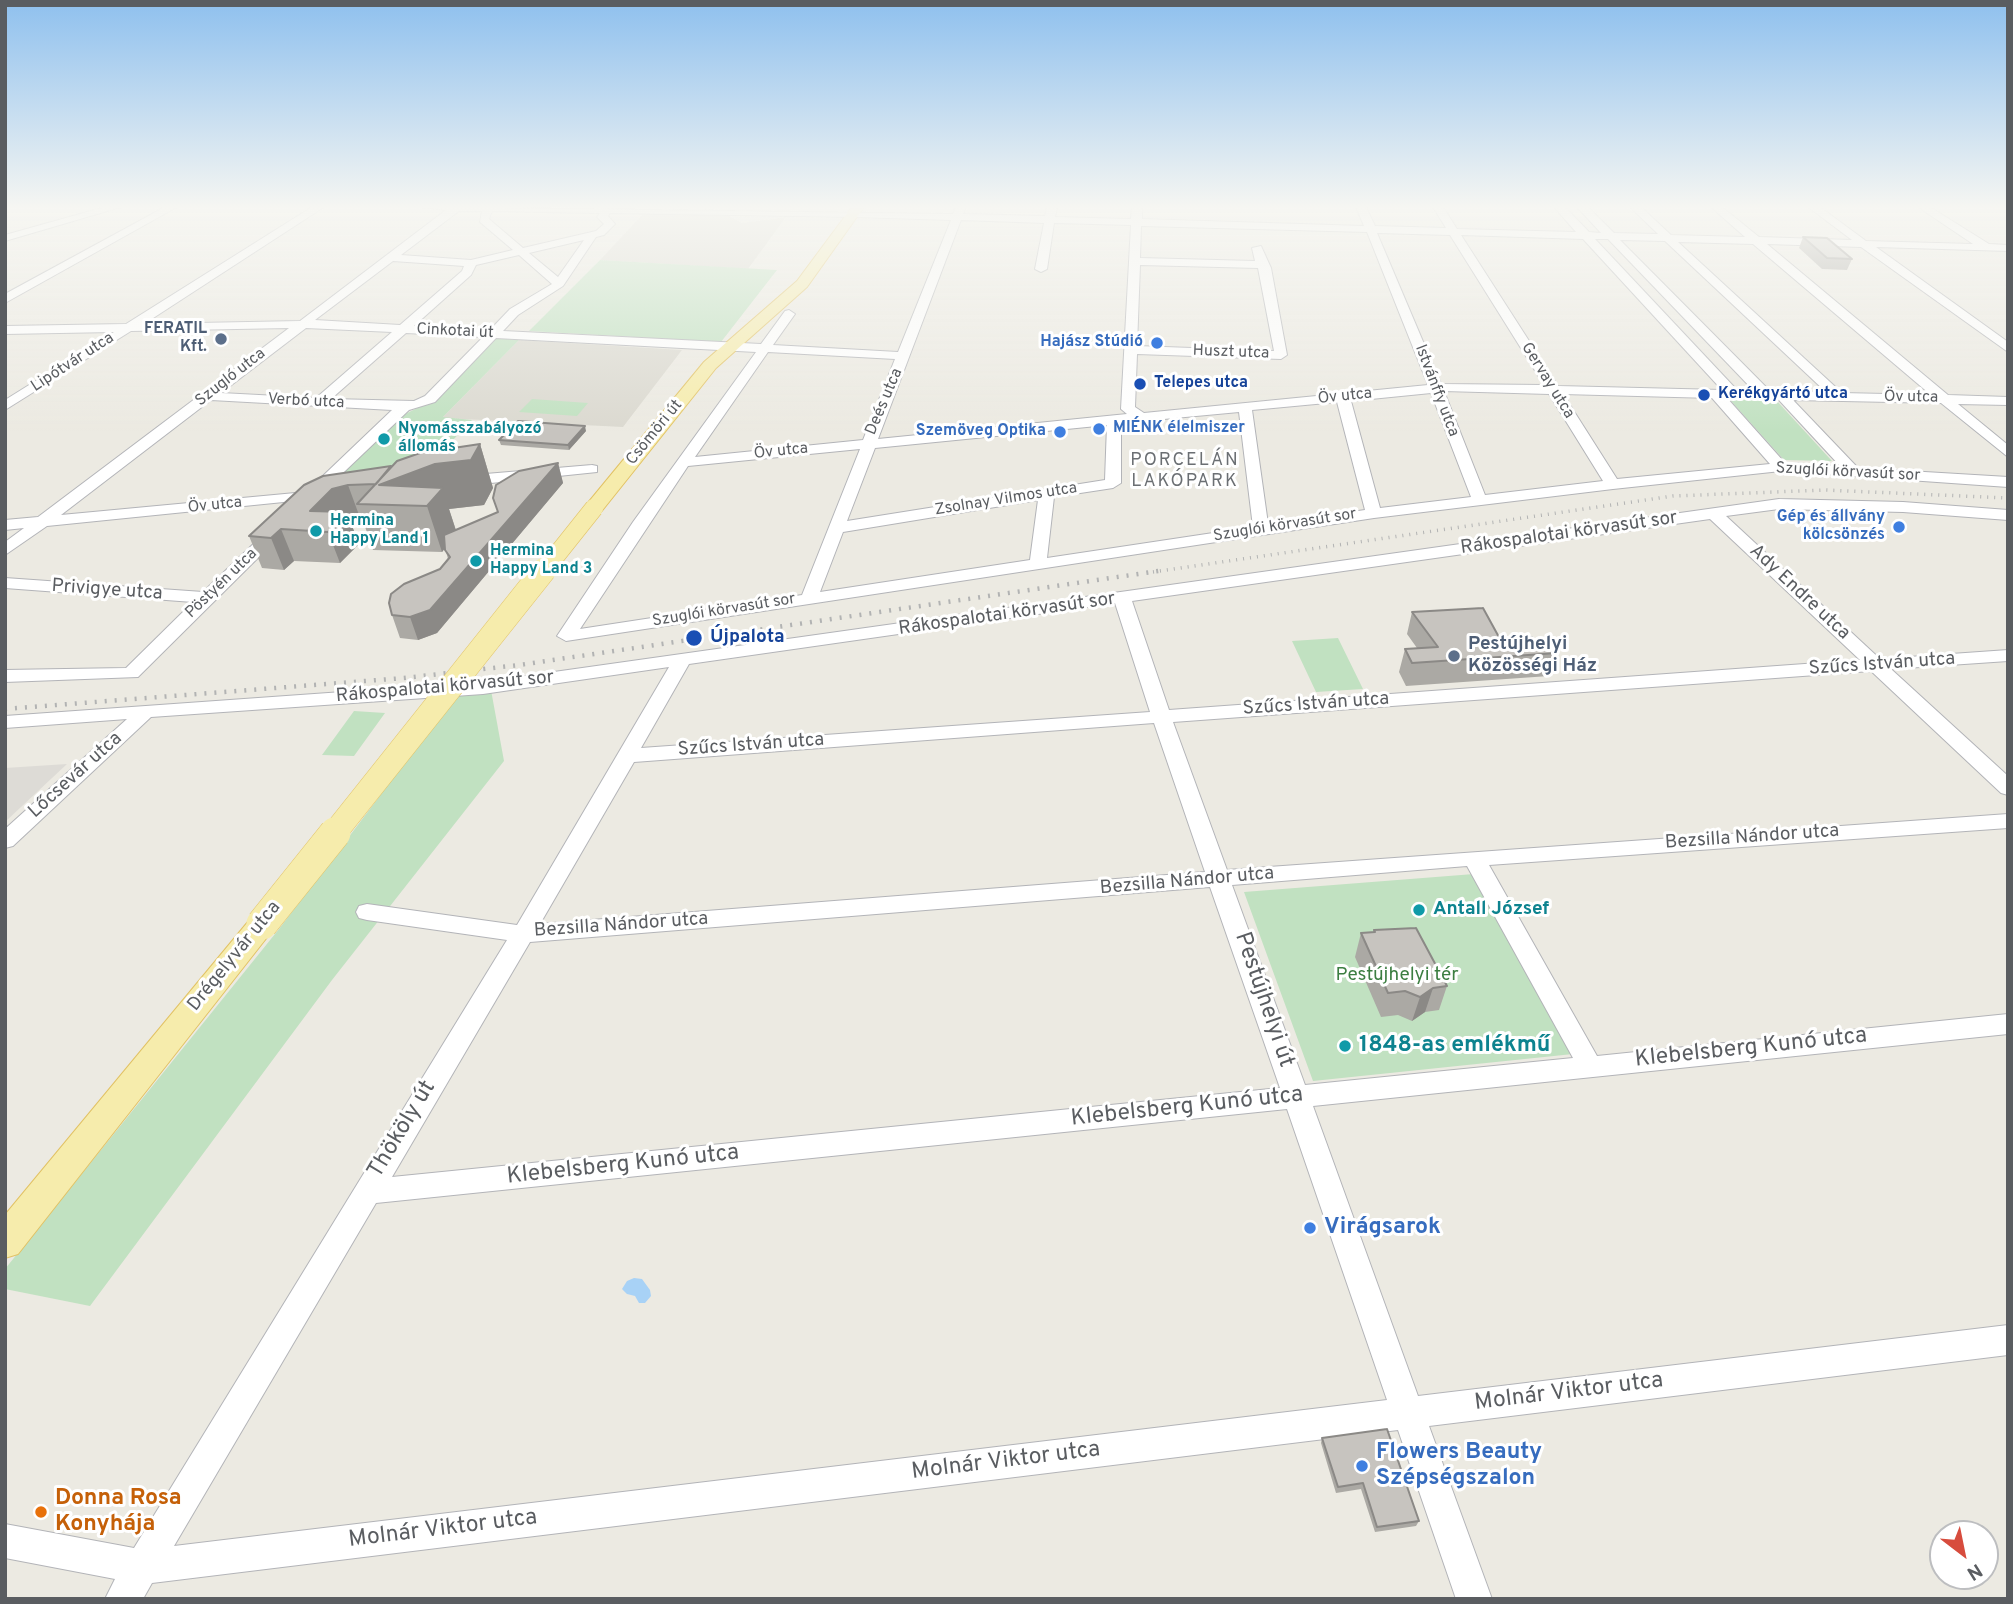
<!DOCTYPE html>
<meta charset="utf-8">
<style>
body{margin:0}
#map{position:relative;width:2013px;height:1604px;overflow:hidden;background:#eceae2;font-family:Overpass,sans-serif}
canvas{display:block}
.frame{position:absolute;inset:0;border:7px solid #5a5d61;pointer-events:none}
.north{position:absolute;left:1929px;top:1520px;width:70px;height:70px;box-sizing:border-box;background:#fff;border:2px solid #bdbec0;border-radius:50%;rotate:148deg;font-size:19px;font-weight:700;line-height:28px;text-align:center;color:#5a5d61}
.north::after{content:'';display:block;margin:auto;width:24px;height:32px;background:#d74c3d;clip-path:polygon(50% 0,100% 100%,50% 72%,0 100%)}
</style>
<div id="map">
<canvas width="2013" height="1604"></canvas>
<div class="frame"></div>
<div class="north">N</div>
</div>
<script>
const g = document.querySelector('canvas').getContext('2d');
g.lineJoin = 'round';
function fillPath(path, color) { g.fillStyle = color; g.fill(path, 'evenodd'); }
const shape = rows => new Path2D(rows.map(r => 'M' + r).join(''));
function stroke(path, color, width, dash) { g.strokeStyle = color; g.lineWidth = width; g.lineCap = dash ? 'butt' : 'round'; g.setLineDash(dash || []); g.stroke(path); }
function drawText(font, color, halo, rows, align = 'center') {
  g.font = font + ' Overpass,sans-serif'; g.lineWidth = 6; g.setLineDash([]); g.textBaseline = 'middle'; g.strokeStyle = halo; g.fillStyle = color; for (const [text, x, y, turn = 0] of rows) {
    g.save(); g.translate(x, y); g.rotate((+turn || 0) * Math.PI / 180); g.textAlign = isNaN(turn) ? turn : align; if (halo) g.strokeText(text, 0, 0); g.fillText(text, 0, 0); g.restore();
  }
}
fillPath(shape([
 [67,764,5,822,5,768]
]), '#dddbd6');
fillPath(shape([
 [643,214,728,215,742,223,786,217,748,269,600,260],
 [519,340,682,350,623,427,442,418]
]), '#dbd9d0');
fillPath(shape([
 [600,260,777,270,721,342,529,331],
 [496,338,519,340,443,417,472,420,414,481,324,489,401,416,434,400],
 [532,399,588,403,577,416,519,412],
 [1730,400,1776,400,1832,461,1784,460],
 [1338,638,1363,689,1316,692,1292,641],
 [491,690,504,761,332,980,90,1306,5,1289,5,1269,279,929,376,801,450,696],
 [354,711,385,713,354,756,322,755],
 [1474,874,1573,1054,1313,1081,1244,892]
]), '#c1e1c1');
fillPath(shape([
 [634,1278,642,1279,650,1290,651,1296,645,1303,639,1303,635,1296,627,1294,622,1289,627,1281]
]), '#a8d2f6');
const minor = shape([
 [105,207,121,207,5,241,5,235,105,207],
 [165,207,177,207,5,303,5,294,165,207],
 [312,207,324,207,144,324,300,321,446,210,421,207,953,214,956,207,966,207,963,214,1045,216,1047,207,1057,207,1055,217,1131,219,1132,207,1142,207,1142,219,1364,226,1356,207,1366,207,1375,226,1446,228,1433,207,1443,207,1457,229,1576,232,1554,207,1565,207,1589,232,1601,233,1577,207,1588,207,1614,233,1658,234,1630,207,1641,207,1671,235,1745,237,1711,207,1722,207,1759,237,1852,240,1808,207,1820,207,1866,241,1973,244,1918,207,1930,207,1989,244,2008,245,2008,251,1876,247,2008,342,2008,352,1861,247,1767,244,1948,395,2008,397,2008,405,1958,404,2008,445,2008,457,1941,403,1793,400,1858,468,2008,477,2008,487,1781,471,1613,489,1374,518,566,641,557,636,633,522,756,352,496,338,435,402,409,410,323,492,323,498,47,526,5,555,5,542,24,528,5,530,5,520,38,517,289,328,131,331,5,410,5,400,114,332,5,334,5,326,126,324,312,207],
 [459,211,482,211,480,222,513,250,471,260,401,255,459,211],
 [492,211,600,213,597,217,604,224,596,231,523,248,489,219,492,211],
 [610,213,854,217,951,220,898,352,773,345,795,314,789,310,785,311,761,344,503,331,518,315,563,286,596,237,604,235,615,224,608,216,610,213],
 [961,220,1044,223,1035,269,1041,272,1047,269,1054,223,1131,225,1121,409,1127,414,878,439,961,220],
 [1141,226,1367,232,1428,385,1144,413,1135,407,1137,354,1281,359,1287,355,1271,268,1261,246,1252,248,1255,261,1140,258,1141,226],
 [1377,233,1450,235,1544,385,1441,384,1377,233],
 [1461,235,1583,239,1722,390,1558,386,1461,235],
 [1595,239,1608,239,1754,391,1737,390,1595,239],
 [584,240,558,277,529,253,584,240],
 [1620,240,1665,241,1826,392,1770,391,1620,240],
 [1678,242,1753,244,1931,395,1842,393,1678,242],
 [519,255,552,284,510,309,490,330,414,326,471,275,476,265,519,255],
 [393,261,464,266,462,271,400,325,315,320,393,261],
 [1140,265,1258,268,1274,351,1137,346,1140,265],
 [306,328,392,332,316,398,221,393,306,328],
 [406,333,483,337,425,396,414,401,331,399,406,333],
 [768,352,895,359,863,440,695,457,768,352],
 [1444,391,1549,394,1603,481,1485,495,1444,391],
 [1431,393,1471,497,1380,508,1351,401,1431,393],
 [1563,394,1712,398,1770,464,1617,479,1563,394],
 [1727,398,1778,399,1840,466,1785,463,1727,398],
 [211,400,392,410,306,492,61,515,211,400],
 [1337,402,1365,510,1268,524,1252,410,1337,402],
 [1239,412,1253,527,1047,558,1054,497,1113,488,1121,483,1121,423,1239,412],
 [1107,425,1105,480,847,521,875,448,1107,425],
 [860,449,802,595,580,629,688,466,860,449],
 [1038,500,1030,560,820,592,843,532,1038,500],
 [592,465,597,466,597,472,462,486,454,481,462,476,592,465],
 [1779,499,1903,502,2008,510,2008,520,1903,512,1779,509,1726,516,1880,659,2008,650,2008,661,1891,669,2008,776,2008,795,2001,793,1871,671,1173,722,1227,870,2008,814,2008,828,1489,865,1597,1056,2008,1014,2008,1034,1313,1106,1418,1396,2008,1325,2008,1355,1429,1426,1492,1599,1456,1599,1398,1430,152,1583,143,1599,105,1599,115,1579,5,1558,5,1524,134,1548,507,940,367,920,359,918,356,912,359,906,367,904,517,925,669,667,483,694,151,717,13,846,5,848,5,829,127,719,5,728,5,716,483,682,1779,499],
 [1710,519,1860,660,1169,710,1132,601,1710,519],
 [1115,603,1150,712,641,748,689,664,1115,603],
 [1154,723,1205,872,540,924,634,762,1154,723],
 [1467,866,1573,1058,1305,1085,1232,885,1467,866],
 [1210,887,1280,1088,392,1177,530,942,1210,887],
 [1287,1109,1387,1400,174,1546,376,1203,1287,1109],
 [275,527,281,529,281,535,138,677,5,682,5,670,126,668,193,602,5,588,5,578,203,592,269,529,275,527]
]);
const major = shape([
 [852,207,864,207,807,287,716,368,601,512,587,512,584,508,587,504,704,362,797,281,852,207],
 [262,913,272,917,277,924,272,931,18,1254,5,1258,5,1215,252,917,262,913]
]);
stroke(minor, '#b3b4b8', 2);
stroke(major, '#e2c264', 2);
fillPath(minor, '#fff');
fillPath(major, '#f6ecac');
stroke(shape([
 [1153,572,1673,496,1825,490,2008,498]
]), '#b2b3b3', 3.5, [1, 6]);
stroke(shape([
 [5,709,404,678,519,665,1165,570]
]), '#b2b3b3', 4.5, [2, 8]);
const majorBridgeFar2 = shape([
 [543,572,594,508]
]);
const majorBridgeFar1 = shape([
 [333,835,544,570]
]);
const majorBridge = shape([
 [262,924,335,833]
]);
stroke(majorBridgeFar2, '#e2c264', 19, []);
stroke(majorBridgeFar1, '#e2c264', 25, []);
stroke(majorBridge, '#e2c264', 32, []);
stroke(majorBridgeFar2, '#f6ecac', 18);
stroke(majorBridgeFar1, '#f6ecac', 24);
stroke(majorBridge, '#f6ecac', 31);
fillPath(shape([
 [1803,237,1852,259,1847,270,1822,269,1799,248],
 [586,431,569,450,501,445,499,440],
 [480,444,493,488,484,505,449,509,456,530,497,513,558,463,563,483,437,633,418,640,400,638,392,615,440,569,448,559,445,548,442,552,373,550,361,515,349,518,359,544,340,563,294,561,284,570,262,568,249,536,304,485,391,467],
 [1412,612,1500,639,1535,642,1557,653,1549,676,1406,686,1399,672,1405,649,1417,648,1407,634],
 [1374,930,1447,986,1439,1010,1425,1012,1412,1021,1398,1015,1381,1017,1355,957,1361,933,1373,932],
 [1322,1438,1419,1521,1416,1526,1375,1532,1361,1489,1336,1493,1321,1443]
]), '#aba9a4');
fillPath(shape([
 [585,426,586,431,569,450,568,445],
 [480,444,493,488,484,505,449,509,457,534,442,552,427,506,379,484],
 [558,463,563,483,437,633,418,640,410,617],
 [348,485,359,515,349,518,359,544,340,563,328,532,310,511,332,489],
 [281,529,294,561,284,570,271,538],
 [1433,988,1425,1012,1412,1021,1420,997]
]), '#8b8986');
const building = shape([
 [1803,237,1827,238,1852,259,1827,258,1803,237],
 [518,421,585,426,568,445,499,440,518,421],
 [480,444,471,460,435,464,379,485,443,488,427,506,357,504,397,461,420,453,480,444],
 [558,463,430,610,410,617,392,615,389,603,391,594,404,584,440,569,450,557,445,550,444,535,498,512,493,498,496,485,519,471,558,463],
 [391,466,376,484,348,485,332,489,310,511,347,512,328,532,281,529,271,538,249,536,304,485,323,476,391,466],
 [1483,608,1500,639,1532,637,1535,642,1548,641,1557,653,1412,663,1405,649,1438,647,1412,612,1483,608],
 [1416,928,1447,986,1433,988,1420,997,1405,991,1388,993,1361,933,1375,932,1374,930,1416,928],
 [1387,1429,1419,1521,1377,1527,1363,1483,1338,1487,1322,1438,1387,1429]
]);
fillPath(building, '#c7c4bf');
stroke(building, '#8b8986', 2);
const sky = g.createLinearGradient(0, 0, 0, 431);
sky.addColorStop(0, '#8ec0ee');
sky.addColorStop(0.48, '#f6f6f2');
sky.addColorStop(1, '#f6f6f200');
g.fillStyle = sky;
g.fillRect(0, 0, 2013, 431);
for (const [x, y, r, color] of [
 [221,339,7,"#5c6f8a"],
 [1157,343,7,"#3f7fe0"],
 [1140,384,7,"#1a4fb4"],
 [1704,395,7,"#1a4fb4"],
 [1099,429,7,"#3f7fe0"],
 [1060,432,7,"#3f7fe0"],
 [384,439,7,"#0f9aa8"],
 [1899,527,7,"#3f7fe0"],
 [316,531,7,"#0f9aa8"],
 [476,561,7,"#0f9aa8"],
 [694,638,9,"#1a4fb4"],
 [1454,656,7,"#5c6f8a"],
 [1419,910,7,"#0f9aa8"],
 [1345,1046,7,"#0f9aa8"],
 [1310,1228,7,"#3f7fe0"],
 [1362,1466,7,"#3f7fe0"],
 [41,1512,7,"#e8710a"]
]) { const dot = new Path2D(); dot.arc(x, y, r, 0, 2 * Math.PI); g.fillStyle = color; g.fill(dot); stroke(dot, '#fff', 2.5); }
drawText('bold 16px', '#4e5e75', '#fff', [
 ["FERATIL",207,330],
 ["Kft.",207,348]
], 'right');
drawText('16px', '#5a5d61', '#fff', [
 ["Cinkotai út",455,332,3],
 ["Huszt utca",1231,353,2],
 ["Lipótvár utca",73,363,-33],
 ["Szugló utca",231,378,-38],
 ["Gervay utca",1547,381,58],
 ["Istvánffy utca",1436,391,69],
 ["Öv utca",1345,397,-6],
 ["Öv utca",1911,398,1],
 ["Verbó utca",306,402,3],
 ["Deés utca",885,402,-67],
 ["Csömöri út",655,433,-51],
 ["Öv utca",781,452,-6],
 ["Szuglói körvasút sor",1848,473,3],
 ["Zsolnay Vilmos utca",1006,500,-9],
 ["Öv utca",215,506,-6],
 ["Szuglói körvasút sor",1285,526,-9],
 ["Pöstyén utca",222,584,-44],
 ["Szuglói körvasút sor",724,611,-9]
]);
drawText('bold 16px', '#366cbe', '#fff', [
 ["Hajász Stúdió",1143,343],
 ["MIÉNK élelmiszer",1113,429,"left"],
 ["Szemöveg Optika",1046,432],
 ["Gép és állvány",1885,518],
 ["kölcsönzés",1885,536]
], 'right');
drawText('bold 16px', '#164399', '#fff', [
 ["Telepes utca",1154,384],
 ["Kerékgyártó utca",1718,395]
], 'left');
drawText('bold 16px', '#0d838f', '#fff', [
 ["Nyomásszabályozó",398,430],
 ["állomás",398,448],
 ["Hermina",330,522],
 ["Happy Land 1",330,540],
 ["Hermina",490,552],
 ["Happy Land 3",490,570]
], 'left');
g.letterSpacing = '2px';
drawText('18px', '#6b6f73', '#fff', [
 ["PORCELÁN",1185,461],
 ["LAKÓPARK",1185,482]
]);
g.letterSpacing = '0px';
drawText('19px', '#5a5d61', '#fff', [
 ["Rákospalotai körvasút sor",1569,534,-8],
 ["Privigye utca",107,591,4],
 ["Ady Endre utca",1799,593,43],
 ["Rákospalotai körvasút sor",1007,615,-8],
 ["Szűcs István utca",1882,665,-4],
 ["Rákospalotai körvasút sor",445,688,-5],
 ["Szűcs István utca",1316,705,-4],
 ["Szűcs István utca",751,746,-4],
 ["Lőcsevár utca",76,776,-42],
 ["Bezsilla Nándor utca",1752,838,-4],
 ["Bezsilla Nándor utca",1187,882,-5],
 ["Bezsilla Nándor utca",621,926,-4],
 ["Drégelyvár utca",235,957,-51]
]);
drawText('bold 19px', '#164399', '#fff', [
 ["Újpalota",710,638]
], 'left');
drawText('bold 19px', '#4e5e75', '#fff', [
 ["Pestújhelyi",1468,645],
 ["Közösségi Ház",1468,667]
], 'left');
drawText('bold 19px', '#0d838f', '#fff', [
 ["Antall József",1433,910]
], 'left');
drawText('19px', '#3c7e41', '#fff', [
 ["Pestújhelyi tér",1397,976]
]);
drawText('23px', '#5a5d61', '#fff', [
 ["Pestújhelyi út",1263,1000,71],
 ["Klebelsberg Kunó utca",1751,1049,-6],
 ["Klebelsberg Kunó utca",1187,1108,-6],
 ["Thököly út",403,1130,-59],
 ["Klebelsberg Kunó utca",623,1166,-6],
 ["Molnár Viktor utca",1569,1393,-7],
 ["Molnár Viktor utca",1006,1462,-7],
 ["Molnár Viktor utca",443,1530,-7]
]);
drawText('bold 23px', '#0d838f', '#fff', [
 ["1848-as emlékmű",1359,1046]
], 'left');
drawText('bold 23px', '#366cbe', '#fff', [
 ["Virágsarok",1324,1228],
 ["Flowers Beauty",1376,1453],
 ["Szépségszalon",1376,1479]
], 'left');
drawText('bold 23px', '#c56008', '#fff', [
 ["Donna Rosa",55,1499],
 ["Konyhája",55,1525]
], 'left');
</script>
